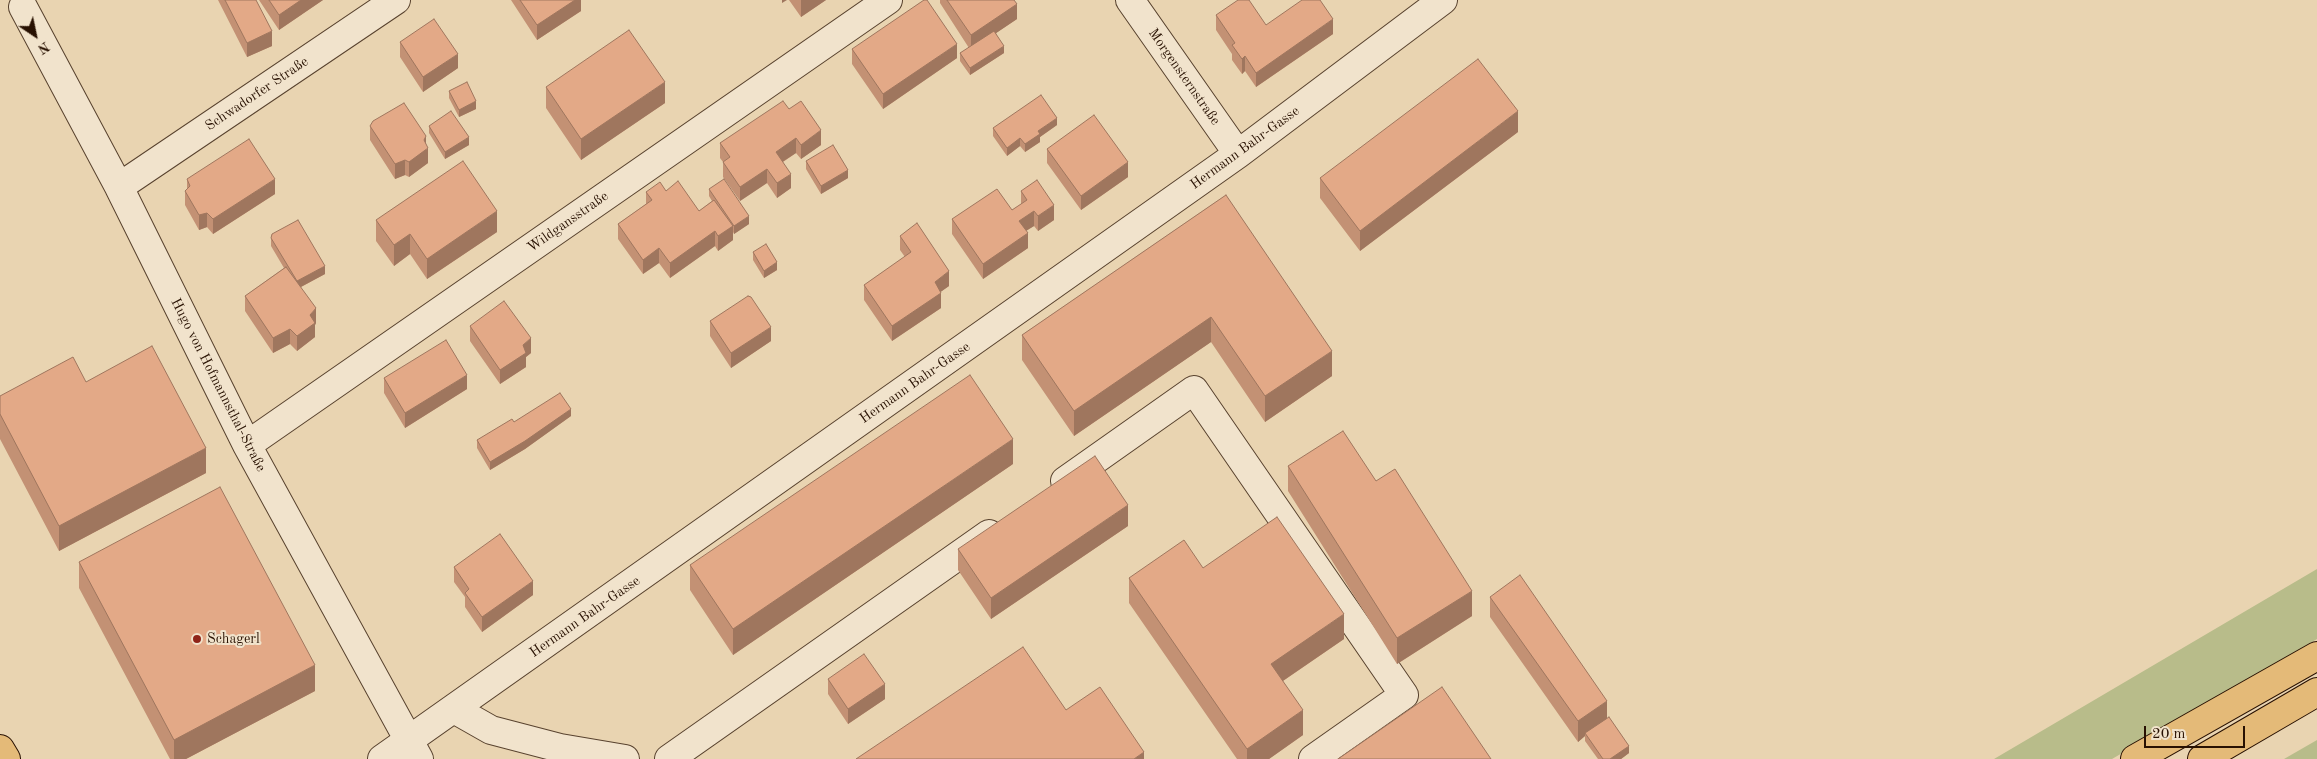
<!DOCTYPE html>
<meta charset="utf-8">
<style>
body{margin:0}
#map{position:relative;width:2317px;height:759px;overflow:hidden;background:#e9d4b1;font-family:"Old Standard TT",serif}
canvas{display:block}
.north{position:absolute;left:10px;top:10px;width:50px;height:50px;-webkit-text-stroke:4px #f1e3cc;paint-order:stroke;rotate:146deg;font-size:14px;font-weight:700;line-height:20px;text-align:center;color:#281102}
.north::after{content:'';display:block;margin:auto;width:18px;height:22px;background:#281102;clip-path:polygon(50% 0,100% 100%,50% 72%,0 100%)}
.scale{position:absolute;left:2144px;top:726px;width:101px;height:22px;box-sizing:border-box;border:2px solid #281102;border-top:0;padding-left:6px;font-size:15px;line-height:18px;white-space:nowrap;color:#281102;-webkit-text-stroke:4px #f1e3cc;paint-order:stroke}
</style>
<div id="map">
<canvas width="2317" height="759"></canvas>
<div class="north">N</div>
<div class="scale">20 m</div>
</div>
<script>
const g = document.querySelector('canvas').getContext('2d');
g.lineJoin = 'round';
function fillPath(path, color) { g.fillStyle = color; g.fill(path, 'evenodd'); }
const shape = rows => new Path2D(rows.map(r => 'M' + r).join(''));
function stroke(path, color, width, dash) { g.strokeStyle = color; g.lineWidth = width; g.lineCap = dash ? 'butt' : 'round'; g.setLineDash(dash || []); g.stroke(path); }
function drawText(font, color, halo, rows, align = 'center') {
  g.font = font + ' "Old Standard TT",serif'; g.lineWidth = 4; g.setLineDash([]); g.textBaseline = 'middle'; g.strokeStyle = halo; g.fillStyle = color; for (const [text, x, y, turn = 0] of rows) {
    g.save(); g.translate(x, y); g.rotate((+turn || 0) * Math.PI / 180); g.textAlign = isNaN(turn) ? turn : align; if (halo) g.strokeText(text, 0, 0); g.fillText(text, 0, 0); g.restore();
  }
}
fillPath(shape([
 [2317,569,2317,639,2112,759,1994,759],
 [2317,740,2317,759,2284,759]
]), '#b8bc8a');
const minor = shape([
 [1130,0,1238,154],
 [23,7,119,187,247,445,419,759],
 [119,187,396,0],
 [247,445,888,0],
 [1065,481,1194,390,1404,695,1313,759],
 [454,709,491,730,560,748,625,759],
 [382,759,1238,154,1443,0],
 [669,759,989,534]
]);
const major = shape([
 [0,749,6,759]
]);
const highway = shape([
 [2135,759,2317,656],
 [2202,759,2317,692]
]);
stroke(minor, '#58422e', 30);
stroke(major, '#281102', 30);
stroke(highway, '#281102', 30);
stroke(minor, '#f1e3cc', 28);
stroke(major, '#e4ba78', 28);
stroke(highway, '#e4ba78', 28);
fillPath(shape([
 [218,0,256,0,272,46,247,57],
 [259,0,323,0,279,30],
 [511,0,581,0,581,11,537,40],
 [789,0,826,0,801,17],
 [940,0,1014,0,1017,19,996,33,1004,53,970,75,960,61,960,53,969,48,940,3],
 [1216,15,1266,25,1333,34,1256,87,1245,71,1242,74,1232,60,1232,54,1216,30],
 [400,42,458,68,423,92,400,57],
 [852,49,957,58,883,109,852,64],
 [546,87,665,103,581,160,546,108],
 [449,91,476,109,459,117,449,98],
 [789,109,821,145,801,159,796,153,783,162,791,188,777,198,767,183,740,201,723,177,723,162,720,158,720,143],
 [1057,125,1040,137,1040,142,1025,152,1020,146,1007,156,993,136,993,128],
 [370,126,426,145,428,163,409,177,405,175,395,179,370,140],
 [429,126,469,145,445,159,429,133],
 [1518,132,1360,251,1320,198,1320,178],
 [1047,149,1128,177,1081,210,1047,163],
 [806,161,848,178,821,194,806,169],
 [187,179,275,194,213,234,207,227,199,230,185,205,185,191,187,189],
 [709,189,749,224,734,234,733,232,733,240,718,251,715,246,670,278,659,263,643,274,618,239,618,224,646,204,646,192,666,191,699,211,712,201,709,196],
 [1021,191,1054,220,1038,231,1034,226,1026,231,1028,248,983,279,952,234,952,219,1012,210,1021,204],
 [1226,195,1332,376,1265,422,1211,342,1074,436,1022,360,1022,335],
 [376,220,497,232,427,279,410,254,394,266,376,241],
 [900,236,949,286,940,292,941,308,892,341,864,300,864,285,905,257,900,250],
 [271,238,325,274,301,287,316,323,315,325,315,337,297,351,290,344,273,353,245,311,245,296,284,268,271,246],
 [753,252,777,270,764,278,753,260],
 [710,321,771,341,731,368,710,336],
 [470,326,531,353,526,357,526,367,500,384,470,341],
 [384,378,467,389,405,428,384,393],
 [86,382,206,473,59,551,0,439,0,396],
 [571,416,525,449,490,470,477,448,477,440,514,422],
 [1013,464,733,655,690,590,690,565],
 [1288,466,1376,481,1472,616,1397,664,1288,491],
 [1128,526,991,619,958,570,958,549],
 [79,562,315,691,186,759,170,759,79,588],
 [454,567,533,595,482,632,465,607,465,597,454,582],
 [1203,568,1344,639,1283,681,1303,735,1269,759,1237,759,1129,603,1129,578],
 [1490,597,1607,718,1629,753,1621,759,1598,759,1585,741,1585,736,1578,742,1490,617],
 [828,679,885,699,848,724,828,694]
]), '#c39174');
fillPath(shape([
 [301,0,323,0,279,30,279,15],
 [575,0,581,0,581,11,537,40,537,25],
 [782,0,787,0,782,3],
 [801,0,826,0,801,17],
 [1017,4,1017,19,971,50,971,35],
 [1333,19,1333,34,1256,87,1256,73],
 [272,31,272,46,247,57,247,43],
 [957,44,957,58,883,109,883,94],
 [1004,46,1004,53,970,75,970,68],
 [458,54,458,68,423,92,423,77],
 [1245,56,1245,71,1242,74,1242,59],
 [665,82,665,103,581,160,581,139],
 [476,101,476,109,459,117,459,110],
 [1518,111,1518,132,1360,251,1360,231],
 [1057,118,1057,125,1040,137,1040,142,1025,152,1025,144,1038,131],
 [821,130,821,145,801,159,801,145],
 [426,136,426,150,428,148,428,163,409,177,409,162],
 [469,137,469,145,445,159,445,152],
 [796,138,796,153,776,166,776,152],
 [1020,138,1020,146,1007,156,1007,148],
 [405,160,405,175,395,179,395,164],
 [1128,162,1128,177,1081,210,1081,196],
 [767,169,767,183,740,201,740,187],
 [848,170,848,178,821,194,821,186],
 [791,174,791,188,777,198,777,183],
 [275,179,275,194,213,234,213,219],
 [1054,205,1054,220,1038,231,1038,216],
 [497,211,497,232,427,279,427,259],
 [1034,211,1034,226,1019,235,1019,221],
 [207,213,207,227,199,230,199,215],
 [749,216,749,224,734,234,734,226],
 [733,226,733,240,718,251,718,236],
 [715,231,715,246,670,278,670,263],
 [1028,233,1028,248,983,279,983,264],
 [410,234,410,254,394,266,394,245],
 [659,248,659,263,643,274,643,260],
 [777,262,777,270,764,278,764,271],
 [325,266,325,274,297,289,297,281],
 [949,271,949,286,935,296,935,282],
 [941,293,941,308,892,341,892,326],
 [316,308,316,323,315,325,315,337,297,351,297,336,310,315],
 [1211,317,1211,342,1074,436,1074,411],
 [771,327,771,341,731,368,731,353],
 [290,329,290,344,273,353,273,338],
 [531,338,531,353,526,357,526,367,500,384,500,370,523,345],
 [1332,351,1332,376,1265,422,1265,396],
 [467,375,467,389,405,428,405,413],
 [571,409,571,416,525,449,490,470,490,462],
 [1013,439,1013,464,733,655,733,629],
 [206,448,206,473,59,551,59,526],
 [1128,505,1128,526,991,619,991,598],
 [533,581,533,595,482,632,482,617],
 [1472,591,1472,616,1397,664,1397,638],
 [1344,614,1344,639,1271,689,1271,664],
 [315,665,315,691,186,759,174,759,174,740],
 [885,684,885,699,848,724,848,709],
 [1607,701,1607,721,1585,733,1585,736,1578,742,1578,721],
 [1303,710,1303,735,1269,759,1247,759,1247,749],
 [1629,746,1629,753,1621,759,1610,759],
 [1144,752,1144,759,1134,759]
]), '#9f765e');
const building = shape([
 [225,0,256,0,272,31,247,43,225,0],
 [269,0,301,0,279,15,269,0],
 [520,0,575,0,537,25,520,0],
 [924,0,927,0,957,44,883,94,852,49,924,0],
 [947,0,1014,0,1017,4,971,35,947,0],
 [1238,0,1249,0,1266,25,1302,0,1320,0,1333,19,1256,73,1245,56,1242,59,1232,45,1235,43,1216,15,1238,0],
 [434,19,458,54,423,77,400,42,434,19],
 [629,30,665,82,581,139,546,87,629,30],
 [994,31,1004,46,970,68,960,53,994,31],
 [1478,59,1518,111,1360,231,1320,178,1478,59],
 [467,82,476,101,459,110,449,91,467,82],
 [1041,95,1057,118,1038,131,1040,134,1025,144,1020,138,1007,148,993,128,1041,95],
 [783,101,789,109,801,101,821,130,801,145,796,138,776,152,791,174,777,183,767,169,740,187,723,162,730,157,720,143,783,101],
 [404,103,426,136,424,140,428,148,409,162,405,160,395,164,370,126,373,121,404,103],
 [451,111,469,137,445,152,429,126,451,111],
 [1094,115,1128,162,1081,196,1047,149,1094,115],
 [249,139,275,179,213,219,207,213,199,215,185,191,190,186,187,179,249,139],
 [833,145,848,170,821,186,806,161,833,145],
 [463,161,497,211,427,259,410,234,394,245,376,220,463,161],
 [724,179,749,216,734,226,709,189,724,179],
 [1037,180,1054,205,1038,216,1034,211,1019,221,1028,233,983,264,952,219,997,189,1012,210,1027,200,1021,191,1037,180],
 [678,181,699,211,714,200,733,226,718,236,715,231,670,263,659,248,643,260,618,224,652,200,646,192,660,182,666,191,678,181],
 [1226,195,1332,351,1265,396,1211,317,1074,411,1022,335,1226,195],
 [298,220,325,266,297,281,271,238,272,234,298,220],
 [917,223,949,271,935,282,941,293,892,326,864,285,911,252,900,236,917,223],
 [766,244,777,262,764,271,753,252,766,244],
 [286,267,316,308,310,315,315,323,297,336,290,329,273,338,245,296,286,267],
 [748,296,751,297,771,327,731,353,710,321,748,296],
 [504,301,531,338,523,345,526,353,500,370,470,326,504,301],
 [446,340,467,375,405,413,384,378,446,340],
 [152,346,206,448,59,526,0,414,0,396,73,357,86,382,152,346],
 [970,375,1013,439,733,629,690,565,970,375],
 [560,393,571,409,525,441,490,462,477,440,512,419,514,422,560,393],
 [1343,431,1376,481,1395,469,1472,591,1397,638,1288,466,1343,431],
 [1095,456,1128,505,991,598,958,549,1095,456],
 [220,487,315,665,174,740,79,562,220,487],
 [1277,517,1344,614,1271,664,1303,710,1247,749,1129,578,1184,540,1203,568,1277,517],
 [500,534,533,581,482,617,465,593,469,589,454,567,500,534],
 [1520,575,1607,701,1578,721,1490,597,1520,575],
 [1023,647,1066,710,1100,687,1144,752,1134,759,856,759,1023,647],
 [864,654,885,684,848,709,828,679,864,654],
 [1442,687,1491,759,1338,759,1442,687],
 [1609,717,1629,746,1610,759,1603,759,1585,733,1609,717]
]);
fillPath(building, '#e3a987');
stroke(building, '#9f765e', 1);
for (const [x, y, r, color] of [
 [197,639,5,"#8f2418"]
]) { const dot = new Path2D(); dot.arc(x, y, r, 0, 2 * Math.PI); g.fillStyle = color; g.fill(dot); stroke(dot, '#f1e3cc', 2); }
drawText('14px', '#281102', '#f1e3cc', [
 ["Morgensternstraße",1184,77,55],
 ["Schwadorfer Straße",257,94,-34],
 ["Hermann Bahr-Gasse",1245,148,-36],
 ["Wildgansstraße",568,222,-35],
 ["Hermann Bahr-Gasse",915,383,-35],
 ["Hugo von Hofmannsthal-Straße",218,385,63],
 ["Hermann Bahr-Gasse",585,617,-35]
]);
drawText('14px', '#281102', '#f1e3cc', [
 ["Schagerl",207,639]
], 'left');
</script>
